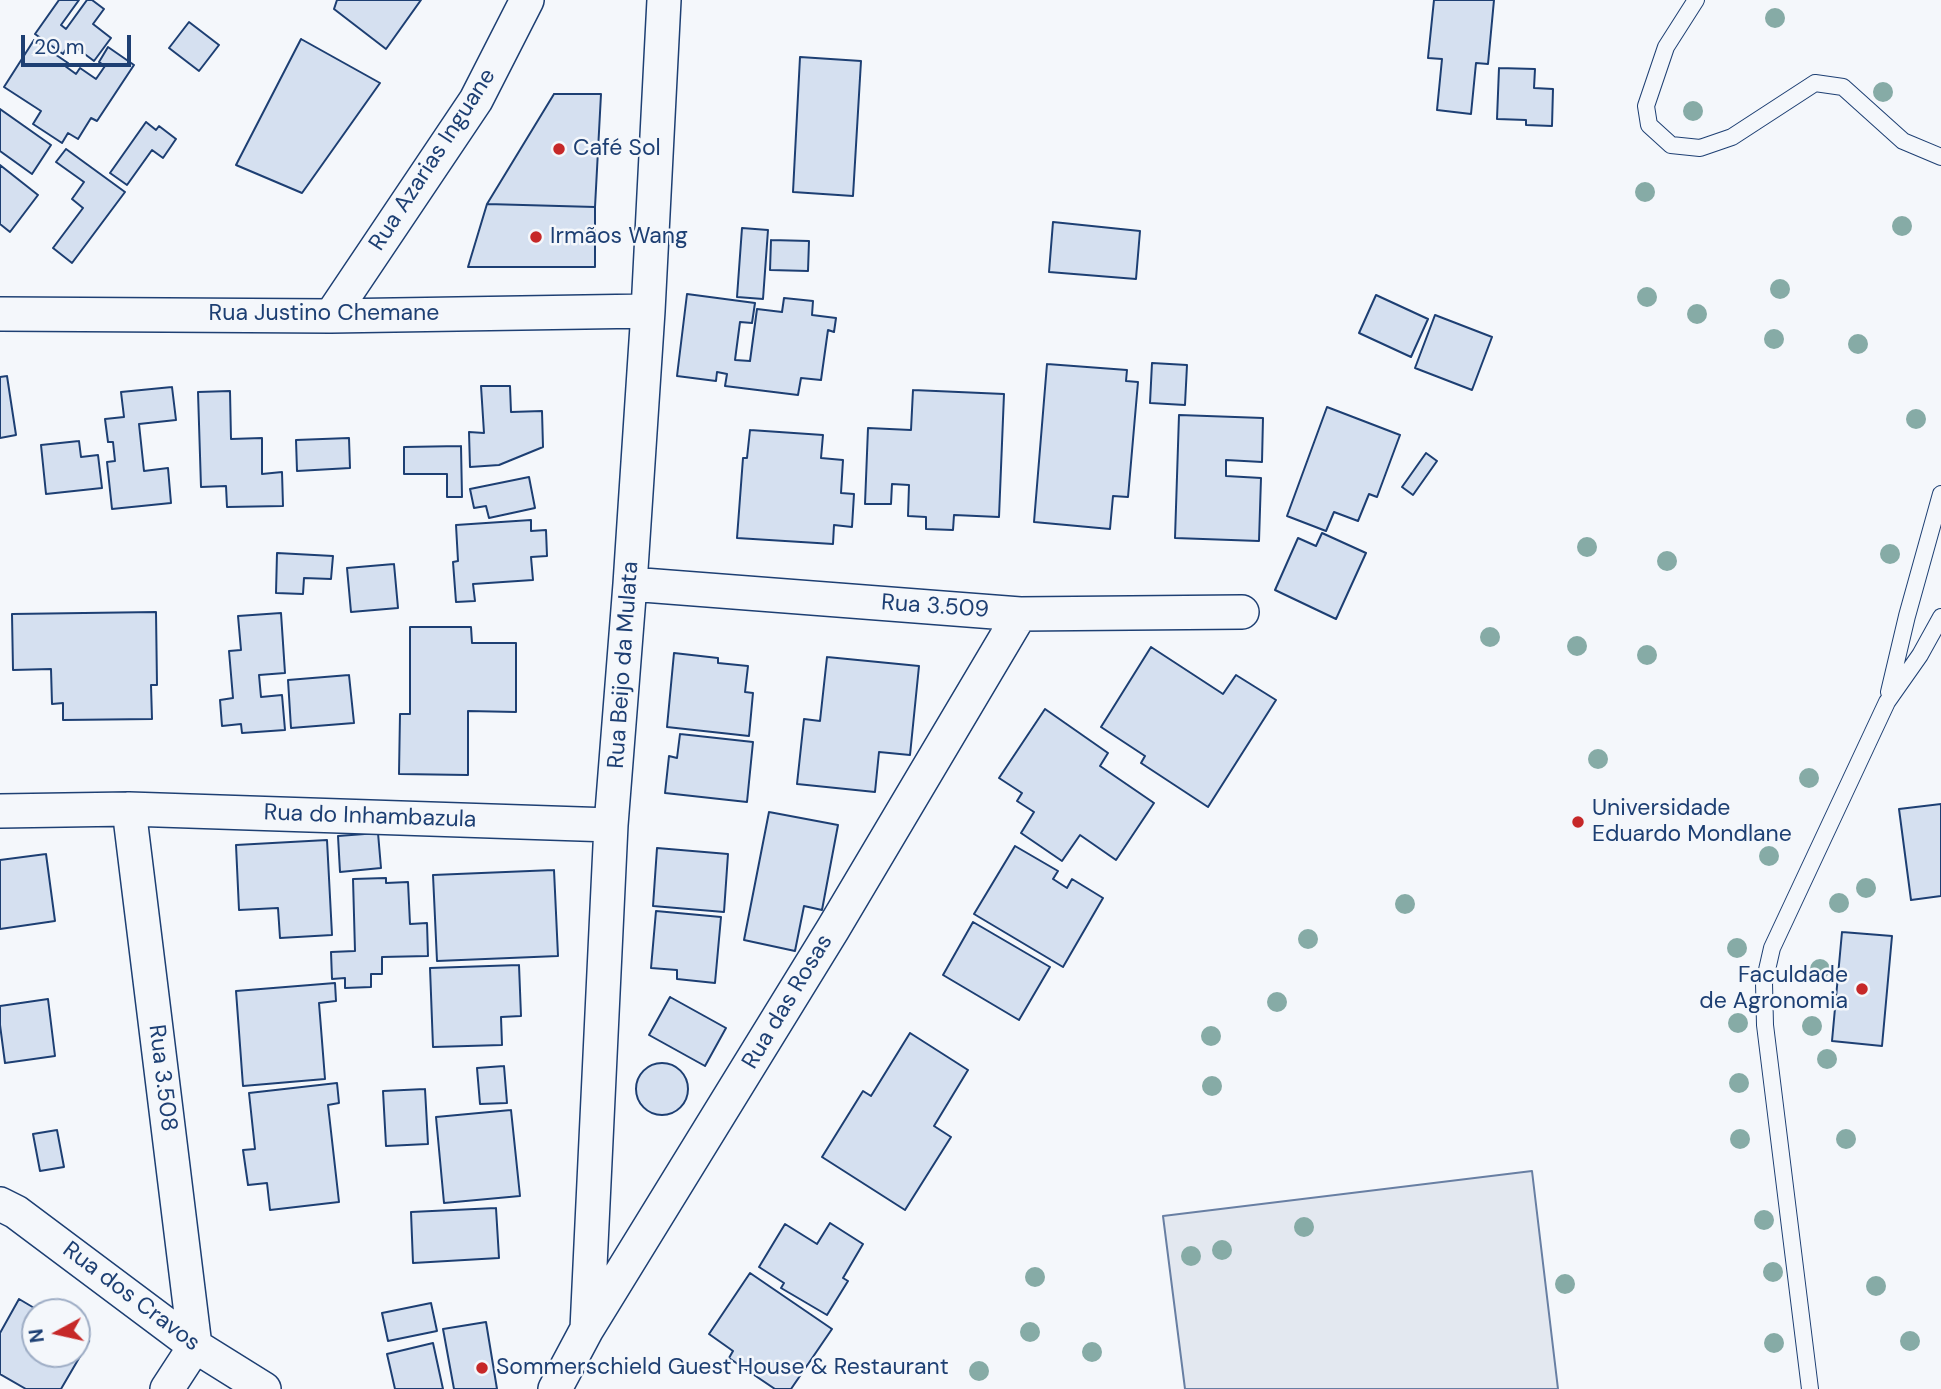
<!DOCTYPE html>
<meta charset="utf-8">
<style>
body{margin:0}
#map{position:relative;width:1941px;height:1389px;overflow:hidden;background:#f4f7fb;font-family:"DM Sans",sans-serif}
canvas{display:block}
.north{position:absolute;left:21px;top:1298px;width:70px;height:70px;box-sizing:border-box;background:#f4f7fb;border:2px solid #9eadc5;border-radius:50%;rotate:262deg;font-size:19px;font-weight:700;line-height:28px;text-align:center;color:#1d3f73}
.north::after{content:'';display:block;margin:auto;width:24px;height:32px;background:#c62828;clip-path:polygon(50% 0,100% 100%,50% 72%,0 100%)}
.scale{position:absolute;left:21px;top:35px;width:110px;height:32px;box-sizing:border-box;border:4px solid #1d3f73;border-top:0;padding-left:9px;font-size:21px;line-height:24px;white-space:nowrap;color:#1d3f73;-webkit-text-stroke:5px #f4f7fb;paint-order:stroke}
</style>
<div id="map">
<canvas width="1941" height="1389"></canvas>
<div class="north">N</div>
<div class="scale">20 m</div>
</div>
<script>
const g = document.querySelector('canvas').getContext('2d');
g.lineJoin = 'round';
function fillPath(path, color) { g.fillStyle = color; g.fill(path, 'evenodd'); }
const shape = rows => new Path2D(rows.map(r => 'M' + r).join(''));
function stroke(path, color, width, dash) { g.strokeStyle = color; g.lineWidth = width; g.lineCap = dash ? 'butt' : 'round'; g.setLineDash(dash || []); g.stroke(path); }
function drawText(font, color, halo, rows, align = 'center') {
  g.font = font + ' "DM Sans",sans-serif'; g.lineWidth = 5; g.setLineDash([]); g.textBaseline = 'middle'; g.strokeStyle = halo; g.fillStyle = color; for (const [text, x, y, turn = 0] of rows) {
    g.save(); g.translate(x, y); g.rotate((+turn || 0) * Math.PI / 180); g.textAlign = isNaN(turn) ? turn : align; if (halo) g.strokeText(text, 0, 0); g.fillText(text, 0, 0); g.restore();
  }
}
const parking = shape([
 [1532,1171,1558,1389,1185,1389,1163,1216,1532,1171]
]);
fillPath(parking, '#e3e8f0');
stroke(parking, '#687fa3', 2);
const building = shape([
 [59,0,79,0,61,25,66,29,87,0,92,0,104,9,93,24,111,38,94,61,70,43,63,54,35,34,59,0],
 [337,0,421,0,386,49,334,9,337,0],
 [1434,0,1494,0,1488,64,1476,63,1471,114,1437,110,1442,59,1428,58,1434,0],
 [189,22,219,45,199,71,169,48,189,22],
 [301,39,380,83,302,193,236,165,301,39],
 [34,40,68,63,65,66,76,74,80,68,96,79,105,66,99,62,108,47,134,65,97,121,91,118,78,139,68,133,62,143,33,124,41,111,4,87,34,40],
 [800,57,861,61,853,196,793,192,800,57],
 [1499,68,1535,69,1534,88,1553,89,1552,126,1526,125,1526,120,1497,119,1499,68],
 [554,94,601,94,595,207,487,204,554,94],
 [0,109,51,145,32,174,0,151,0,109],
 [146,122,156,130,159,126,176,139,163,158,152,150,127,185,110,173,146,122],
 [66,149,125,192,72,263,53,248,83,208,72,199,84,182,56,162,66,149],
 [0,165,38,195,10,232,0,224,0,165],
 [487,204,595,207,595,267,468,267,487,204],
 [1053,222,1140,231,1136,279,1049,272,1053,222],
 [742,228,768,230,763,299,737,297,742,228],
 [771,240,809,241,808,271,770,270,771,240],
 [687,294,755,303,752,323,740,322,735,360,750,361,757,309,782,312,784,298,813,301,812,315,836,318,834,332,828,330,821,380,801,378,798,395,725,386,727,374,717,372,716,381,677,376,687,294],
 [1376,295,1428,319,1411,357,1359,333,1376,295],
 [1435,315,1492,337,1472,390,1415,368,1435,315],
 [1152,363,1187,365,1185,405,1150,403,1152,363],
 [1047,364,1127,370,1126,381,1138,382,1128,497,1113,496,1110,529,1034,522,1047,364],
 [7,376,16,435,0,438,0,377,7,376],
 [481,386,510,386,511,412,542,411,543,447,499,465,470,467,469,432,484,433,481,386],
 [172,387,176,420,139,424,144,471,168,468,171,503,112,509,107,462,115,461,113,442,108,442,105,419,124,417,121,392,172,387],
 [913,390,1004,394,999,517,954,515,953,530,926,529,926,517,908,516,909,485,892,484,891,504,865,504,868,428,911,430,913,390],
 [230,391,231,439,262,438,262,474,282,472,283,506,227,507,226,486,201,487,198,392,230,391],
 [1327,407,1400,435,1377,497,1369,494,1358,521,1334,512,1326,531,1287,516,1327,407],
 [1179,415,1263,418,1262,462,1226,460,1226,476,1261,478,1259,541,1175,538,1179,415],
 [750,430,823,435,821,458,843,460,841,493,854,494,852,527,834,525,833,544,737,538,743,458,747,458,750,430],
 [349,438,350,468,297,471,296,440,349,438],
 [79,441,81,457,98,455,102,488,46,494,41,445,79,441],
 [461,446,462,497,447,497,447,474,404,474,404,447,461,446],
 [1426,453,1437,461,1413,495,1402,487,1426,453],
 [529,477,535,508,489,518,486,506,474,508,470,489,529,477],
 [531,520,531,531,546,530,547,556,531,557,533,580,473,584,475,601,456,602,453,562,458,561,456,525,531,520],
 [1322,533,1366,553,1336,619,1275,590,1298,538,1316,546,1322,533],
 [277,553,333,556,331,579,304,578,303,594,276,593,277,553],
 [394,564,398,608,351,612,347,568,394,564],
 [156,612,157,685,151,685,152,719,63,720,63,703,52,704,51,669,13,670,12,614,156,612],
 [281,613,285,673,259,675,261,697,282,695,285,730,242,733,241,724,222,726,220,700,233,698,229,651,241,650,238,616,281,613],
 [410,627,471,627,472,643,516,643,516,712,468,711,468,775,399,774,400,714,410,714,410,627],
 [1151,647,1223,694,1236,675,1276,700,1208,807,1141,763,1145,756,1101,727,1151,647],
 [674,653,718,658,718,663,748,666,745,692,753,693,749,736,667,727,674,653],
 [827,657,919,666,910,755,879,752,875,792,797,784,804,719,820,721,827,657],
 [349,675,354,723,291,728,288,680,349,675],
 [1045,709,1108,753,1100,766,1154,803,1116,860,1080,835,1062,861,1021,833,1034,812,1017,801,1022,793,999,778,1045,709],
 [680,734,753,742,747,802,665,793,669,756,677,758,680,734],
 [1941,804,1941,896,1911,900,1899,809,1941,804],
 [769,812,838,825,822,910,804,906,795,951,744,940,769,812],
 [378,833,381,868,340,872,338,836,378,833],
 [327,840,332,935,280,938,278,908,239,910,236,845,327,840],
 [1015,846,1058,871,1053,879,1067,888,1072,879,1103,898,1063,967,974,914,1015,846],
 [657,848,728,854,724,912,653,906,657,848],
 [46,854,55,921,0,929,0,860,46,854],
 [554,870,558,956,437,961,433,875,554,870],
 [386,878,386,883,408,882,410,924,427,923,428,956,382,957,382,974,371,974,371,987,345,988,345,978,332,979,331,952,355,951,353,879,386,878],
 [656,911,721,917,715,983,677,979,677,970,651,968,656,911],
 [973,922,1050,967,1019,1020,943,975,973,922],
 [1842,932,1892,936,1882,1046,1832,1041,1842,932],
 [519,965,521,1016,501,1017,502,1045,433,1047,430,968,519,965],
 [335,983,336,1001,319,1003,325,1079,243,1086,236,991,335,983],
 [670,997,726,1028,705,1066,649,1035,670,997],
 [48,999,55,1056,5,1063,0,1025,0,1006,48,999],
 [910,1033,968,1070,934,1126,951,1137,905,1210,822,1157,863,1091,871,1096,910,1033],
 '636 1089a26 26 0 1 1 52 0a26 26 0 1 1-52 0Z',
 [504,1066,507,1103,480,1104,477,1068,504,1066],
 [337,1083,339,1103,328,1105,339,1202,270,1210,267,1183,248,1185,243,1150,255,1149,249,1093,337,1083],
 [425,1089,428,1144,386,1146,383,1091,425,1089],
 [511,1110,520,1196,444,1203,436,1117,511,1110],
 [57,1130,64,1167,40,1171,33,1134,57,1130],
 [496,1208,499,1258,413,1263,411,1212,496,1208],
 [830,1223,863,1244,843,1278,848,1281,827,1315,781,1288,784,1283,759,1267,785,1224,817,1244,830,1223],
 [750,1273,832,1329,791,1389,775,1389,729,1358,733,1351,709,1334,750,1273],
 [19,1299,41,1312,35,1312,35,1354,77,1354,77,1334,89,1341,61,1389,26,1389,0,1374,0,1333,19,1299],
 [431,1303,437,1331,388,1341,382,1313,431,1303],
 [486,1322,497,1389,454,1389,443,1329,486,1322],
 [433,1343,443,1389,395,1389,387,1354,433,1343]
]);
fillPath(building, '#d5e0f0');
stroke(building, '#1d3f73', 2);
const lane = shape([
 [1696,0,1666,47,1646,106,1649,125,1671,145,1700,148,1732,137,1815,83,1843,87,1903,141,1941,157],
 [1889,692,1907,616,1941,494],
 [1810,1389,1765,1025,1764,983,1772,948,1887,702,1920,655,1941,617]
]);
const street = shape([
 [0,314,331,316,648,311],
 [331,316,476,100,527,0],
 [630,584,1020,614,1242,612],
 [129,809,195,1346,167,1389],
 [0,811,129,809,611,825],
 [0,1204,16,1212,195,1346,264,1389],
 [587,1329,611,825,630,584,648,311,664,0],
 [555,1389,587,1329,833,929,1020,614]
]);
stroke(lane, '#1d3f73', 18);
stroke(street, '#1d3f73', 36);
stroke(lane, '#f4f7fb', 16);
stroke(street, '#f4f7fb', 33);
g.fillStyle = '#86aba6';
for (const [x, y] of [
 [1775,18],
 [1883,92],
 [1693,111],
 [1645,192],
 [1902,226],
 [1780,289],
 [1647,297],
 [1697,314],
 [1774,339],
 [1858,344],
 [1916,419],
 [1587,547],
 [1890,554],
 [1667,561],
 [1490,637],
 [1577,646],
 [1647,655],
 [1598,759],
 [1809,778],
 [1769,856],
 [1866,888],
 [1839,903],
 [1405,904],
 [1308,939],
 [1737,948],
 [1820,969],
 [1277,1002],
 [1738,1023],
 [1812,1026],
 [1211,1036],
 [1827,1059],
 [1739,1083],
 [1212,1086],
 [1740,1139],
 [1846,1139],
 [1764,1220],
 [1304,1227],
 [1222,1250],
 [1191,1256],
 [1773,1272],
 [1035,1277],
 [1565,1284],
 [1876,1286],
 [1030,1332],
 [1910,1341],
 [1774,1343],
 [1092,1352],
 [979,1371]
]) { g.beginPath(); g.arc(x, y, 10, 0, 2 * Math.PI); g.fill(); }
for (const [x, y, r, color] of [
 [559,149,7,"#c62828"],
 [536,237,7,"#c62828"],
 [1578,822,7,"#c62828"],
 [1862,989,7,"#c62828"],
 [482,1368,7,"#c62828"]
]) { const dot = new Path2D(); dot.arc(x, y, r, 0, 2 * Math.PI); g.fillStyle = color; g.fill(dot); stroke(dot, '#f4f7fb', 2.5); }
drawText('23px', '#1d3f73', '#f4f7fb', [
 ["Café Sol",573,149],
 ["Irmãos Wang",550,237],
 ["Universidade",1592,809],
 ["Eduardo Mondlane",1592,835],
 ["Faculdade",1848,976,"right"],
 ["de Agronomia",1848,1002,"right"],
 ["Sommerschield Guest House & Restaurant",496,1368]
], 'left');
drawText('23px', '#1d3f73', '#f4f7fb', [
 ["Rua Azarias Inguane",433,160,-57],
 ["Rua Justino Chemane",324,314],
 ["Rua 3.509",935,607,4],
 ["Rua Beijo da Mulata",624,665,-86],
 ["Rua do Inhambazula",370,817,2],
 ["Rua das Rosas",788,1002,-59],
 ["Rua 3.508",162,1078,83],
 ["Rua dos Cravos",131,1297,37]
]);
</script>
